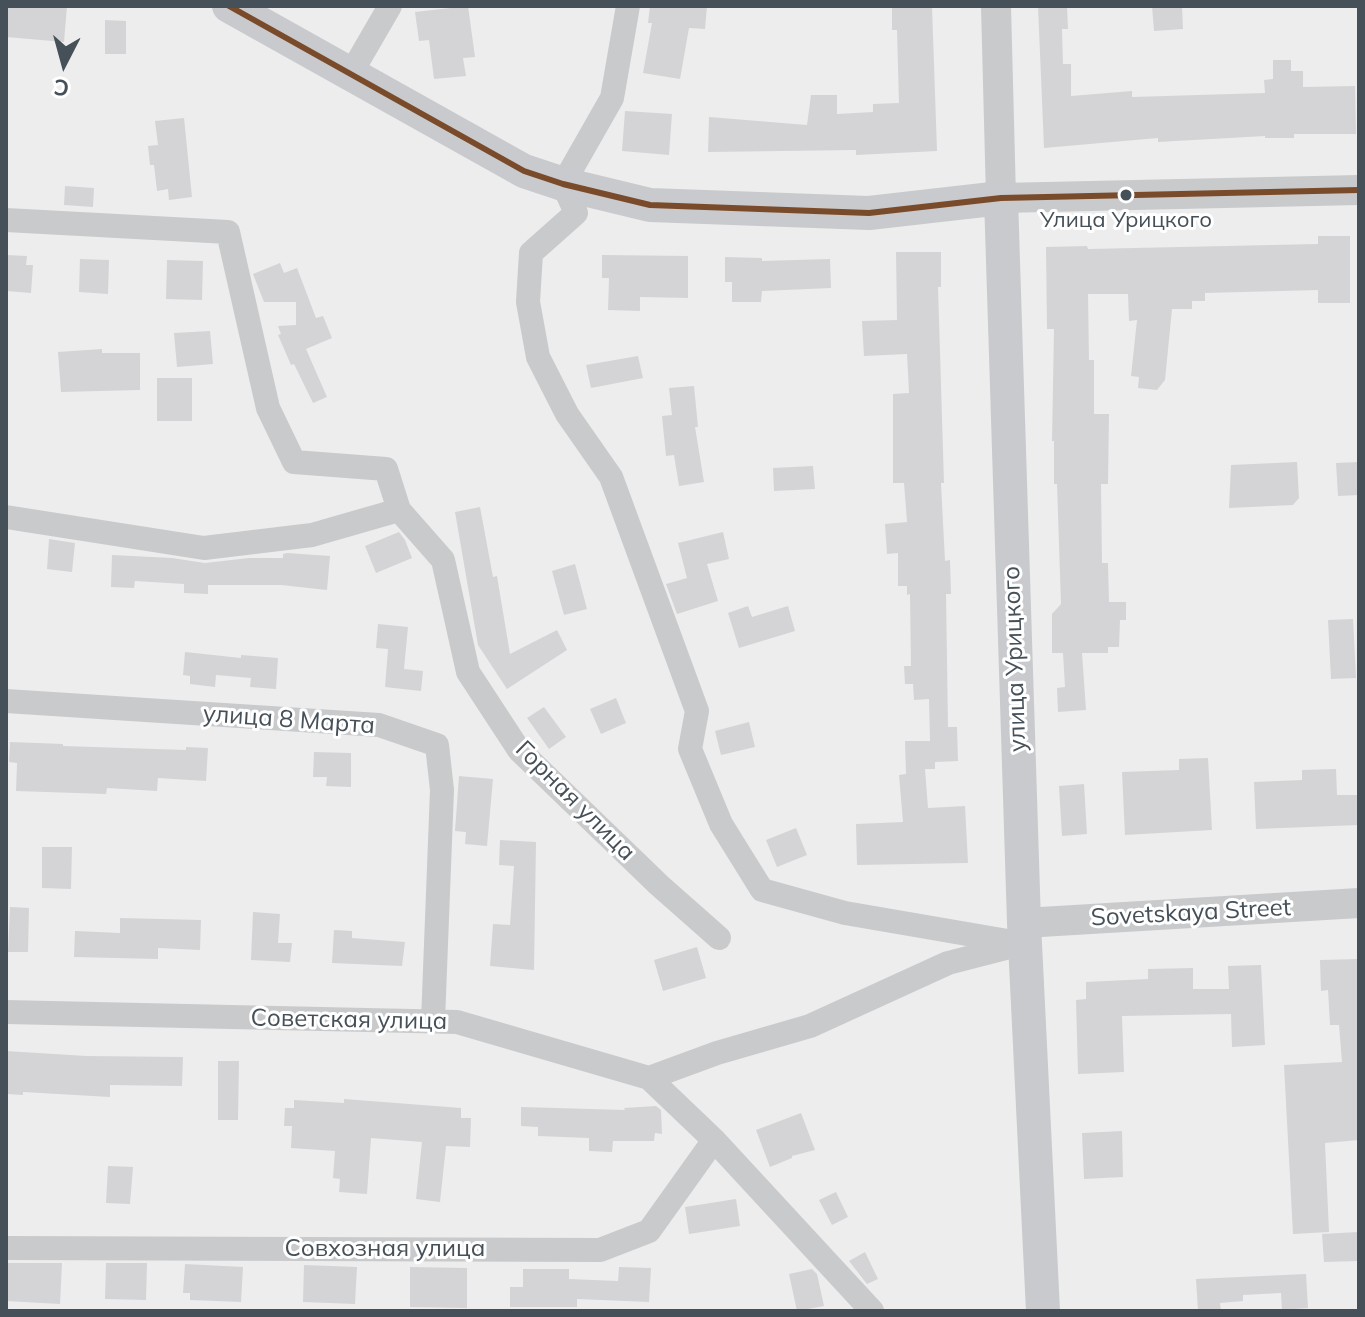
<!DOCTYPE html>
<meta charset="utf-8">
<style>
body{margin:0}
#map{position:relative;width:1365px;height:1317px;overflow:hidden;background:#eeeded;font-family:Mulish,sans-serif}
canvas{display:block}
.frame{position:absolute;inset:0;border:8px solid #465058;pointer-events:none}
.north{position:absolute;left:24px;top:24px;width:80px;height:80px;-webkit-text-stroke:6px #fff;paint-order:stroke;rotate:186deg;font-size:22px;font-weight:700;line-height:32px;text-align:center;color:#465058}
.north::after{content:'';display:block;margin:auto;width:28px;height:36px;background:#465058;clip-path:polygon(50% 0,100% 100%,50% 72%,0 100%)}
</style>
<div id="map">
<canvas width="1365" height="1317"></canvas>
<div class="frame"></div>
<div class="north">С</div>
</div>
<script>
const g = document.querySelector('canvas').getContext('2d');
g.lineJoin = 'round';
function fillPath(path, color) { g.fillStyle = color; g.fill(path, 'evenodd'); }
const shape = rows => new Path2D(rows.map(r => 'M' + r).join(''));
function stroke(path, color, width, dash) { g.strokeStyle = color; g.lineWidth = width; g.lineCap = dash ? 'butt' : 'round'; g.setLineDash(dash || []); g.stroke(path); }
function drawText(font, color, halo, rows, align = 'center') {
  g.font = font + ' Mulish,sans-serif'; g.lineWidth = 6; g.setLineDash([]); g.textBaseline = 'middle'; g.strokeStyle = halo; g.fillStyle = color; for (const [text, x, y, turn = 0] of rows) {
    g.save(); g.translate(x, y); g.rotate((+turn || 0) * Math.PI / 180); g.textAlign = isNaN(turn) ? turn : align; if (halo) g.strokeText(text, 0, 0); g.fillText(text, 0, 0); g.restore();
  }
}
fillPath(shape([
 [6,6,67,6,64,42,6,37],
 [468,6,475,57,463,58,466,76,434,79,429,40,419,41,415,12],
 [650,6,707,6,705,29,689,28,680,79,643,73,652,23,648,23],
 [892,6,932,6,937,151,856,155,856,150,708,152,709,117,807,125,811,95,837,95,837,114,873,112,873,104,899,103,897,30,892,30],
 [1038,6,1067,6,1068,29,1062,29,1063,64,1071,64,1071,96,1132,91,1132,97,1265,93,1264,80,1273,79,1273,60,1291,60,1291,71,1303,71,1303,87,1355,86,1356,134,1294,134,1294,138,1265,138,1265,136,1158,142,1158,138,1044,148],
 [1152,6,1182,6,1183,29,1154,31],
 [105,20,126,21,126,54,105,54],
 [625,111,672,114,669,155,622,151],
 [184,118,192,197,169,200,168,189,157,191,154,165,150,165,148,146,158,145,155,121],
 [65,186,94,188,93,207,64,205],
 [1318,236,1350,236,1350,303,1318,303,1318,290,1205,293,1205,301,1192,301,1192,309,1172,309,1165,380,1157,390,1138,388,1139,377,1131,376,1137,320,1129,321,1128,294,1088,294,1089,360,1094,360,1094,414,1109,414,1108,484,1101,484,1102,563,1108,563,1109,602,1126,602,1126,620,1120,620,1119,647,1108,647,1108,653,1082,653,1086,710,1058,712,1057,688,1065,687,1063,653,1052,653,1052,614,1061,604,1057,484,1054,484,1054,441,1052,441,1054,329,1047,329,1046,247,1087,246,1088,249,1318,244],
 [896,252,941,252,941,287,938,287,944,483,941,483,945,561,950,560,951,594,946,594,948,727,957,727,958,761,935,762,935,769,925,769,928,808,965,806,968,863,857,865,856,824,903,822,899,775,906,774,905,741,930,741,929,699,914,700,913,684,905,684,904,666,911,666,910,594,907,595,907,586,898,586,898,553,887,554,885,524,907,522,904,483,893,483,893,394,909,393,907,354,864,356,862,321,897,320],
 [6,255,27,256,26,265,33,265,31,293,6,291],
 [602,255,688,256,688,298,640,297,640,311,608,310,609,278,602,278],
 [725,257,762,258,762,261,830,259,831,288,762,291,761,302,732,302,732,282,725,282],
 [80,259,109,260,108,294,79,292],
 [167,260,203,261,202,300,166,299],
 [280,263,284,273,297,268,316,318,323,316,332,338,306,349,327,397,313,403,294,364,291,365,278,335,281,334,278,326,296,325,296,302,264,302,253,274],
 [210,331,213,364,177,367,174,333],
 [102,349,102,353,140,353,140,390,61,392,58,352],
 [638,356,643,378,591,388,586,365],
 [157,378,192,378,192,421,157,421],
 [694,386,698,427,695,427,704,482,679,486,674,455,666,456,662,416,672,415,669,388],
 [1297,462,1299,498,1293,505,1229,508,1231,465],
 [1359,462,1359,495,1338,496,1336,463],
 [813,466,815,489,774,491,773,468],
 [480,507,493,577,497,576,510,654,557,630,567,650,507,689,478,645,455,512],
 [399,532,405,540,412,558,376,573,365,546],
 [723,532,729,559,707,564,718,601,677,614,666,584,687,578,678,543],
 [49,539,75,543,72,572,47,569],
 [287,553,330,556,327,590,281,585,208,585,208,594,184,593,184,584,135,581,134,588,111,587,112,555,172,558,205,563,249,558,283,558,283,554],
 [575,564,587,609,564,615,552,571],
 [748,606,752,617,788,606,795,631,739,648,728,613],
 [1353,619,1356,678,1331,679,1328,620],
 [378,624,408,627,404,669,423,671,421,691,385,687,388,649,376,648],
 [185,652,241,658,241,655,278,658,276,689,250,687,251,678,216,675,215,687,190,684,190,676,183,675],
 [616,698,626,723,601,734,590,709],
 [544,707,566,737,549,749,527,718],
 [749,722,755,747,721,755,715,731],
 [10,742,63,744,63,746,186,750,186,747,208,748,206,781,158,778,157,791,107,788,106,794,16,791,17,763,9,762],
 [314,752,351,753,351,787,326,786,327,777,313,777],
 [1208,758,1212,830,1125,835,1122,772,1179,770,1179,759],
 [1336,769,1337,795,1359,795,1359,825,1256,829,1254,782,1302,780,1302,770],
 [459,776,493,779,487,846,465,844,466,832,455,831],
 [1084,784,1087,834,1062,836,1059,786],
 [796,828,807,855,777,867,766,840],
 [500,840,536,842,534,970,490,966,493,924,510,925,514,866,499,865],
 [42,847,72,847,71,889,42,888],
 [10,907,29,908,28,952,8,952],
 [253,912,280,914,278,943,292,943,290,962,251,960],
 [120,918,201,920,200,950,158,948,158,959,74,957,75,931,120,933],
 [334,930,352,931,352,938,405,942,402,966,332,963],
 [697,947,706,978,663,991,654,960],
 [1359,959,1359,1140,1325,1143,1329,1232,1293,1234,1284,1065,1342,1062,1339,1025,1330,1025,1328,990,1321,991,1320,960],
 [1261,965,1265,1045,1232,1047,1231,1014,1122,1016,1124,1072,1078,1074,1076,1000,1086,999,1086,982,1148,979,1148,969,1193,968,1193,989,1229,989,1228,966],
 [6,1051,86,1056,183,1057,182,1086,110,1085,110,1097,23,1092,23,1095,6,1094],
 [218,1061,239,1061,238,1120,218,1120],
 [344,1099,461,1108,461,1118,471,1118,470,1147,446,1146,440,1202,416,1199,422,1142,371,1138,367,1194,339,1192,340,1179,333,1178,335,1151,291,1148,292,1126,284,1126,285,1108,294,1108,294,1100,344,1103],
 [656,1106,661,1110,662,1134,655,1133,654,1141,613,1141,612,1152,589,1151,589,1138,538,1136,538,1127,521,1126,521,1107,625,1110,624,1108],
 [801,1113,815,1150,792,1156,792,1158,770,1167,756,1130],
 [1122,1131,1123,1177,1084,1179,1082,1133],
 [108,1166,133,1167,130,1204,106,1203],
 [836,1192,848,1217,832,1225,819,1200],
 [736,1199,740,1226,689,1234,685,1207],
 [1358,1232,1359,1261,1324,1262,1322,1234],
 [865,1252,878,1279,867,1284,849,1261],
 [6,1263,62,1263,60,1304,6,1301],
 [106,1263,147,1263,146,1300,105,1299],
 [185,1264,243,1267,241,1302,190,1300,190,1293,183,1293],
 [304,1265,357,1267,355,1304,303,1302],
 [410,1267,467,1268,467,1308,410,1307],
 [619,1267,651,1268,649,1302,577,1299,577,1307,510,1307,510,1287,523,1287,523,1269,569,1269,569,1279,618,1281],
 [812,1269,817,1274,824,1306,797,1311,789,1274],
 [1306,1274,1308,1308,1282,1310,1281,1293,1243,1295,1243,1301,1220,1303,1221,1311,1198,1311,1196,1279]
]), '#d4d4d6');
stroke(shape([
 [628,6,612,98,563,184,576,213,531,253,528,302,538,357,567,414,611,477,697,711,690,749,721,824,762,890,845,913,1025,944],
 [350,75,390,6],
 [6,220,228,232,268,408,294,462,386,469,399,510,443,560,468,672,519,750,659,885,719,938],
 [6,517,204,548,312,535,399,510],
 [6,701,379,725,437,745,442,790,433,1021],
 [6,1012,457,1022,649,1078,714,1140,872,1311],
 [649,1078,717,1053,810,1026,948,963,1014,946],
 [6,1248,600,1250,649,1231,714,1140]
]), '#c8cacc', 24);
stroke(shape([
 [996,6,1001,198,1359,190],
 [1024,923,1359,903]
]), '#c8cacc', 30);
stroke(shape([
 [229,6,524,171,563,184,650,205,869,213,1001,198,1024,923,1043,1311]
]), '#c9cacd', 34);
stroke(shape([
 [229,6,524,171,563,184,650,205,869,213,1001,198,1359,190]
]), '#7a4b2a', 6);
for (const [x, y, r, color] of [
 [1126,195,7,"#465058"]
]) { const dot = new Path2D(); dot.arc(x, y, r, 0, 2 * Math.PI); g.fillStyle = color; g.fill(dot); stroke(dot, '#fff', 3); }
drawText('22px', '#465058', '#fff', [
 ["Улица Урицкого",1126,220]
]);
drawText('24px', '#465058', '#fff', [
 ["улица Урицкого",1015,659,-92],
 ["улица 8 Марта",289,720,4],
 ["Горная улица",575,801,45],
 ["Sovetskaya Street",1191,913,-3],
 ["Советская улица",349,1020,1],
 ["Совхозная улица",385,1249]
]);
</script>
